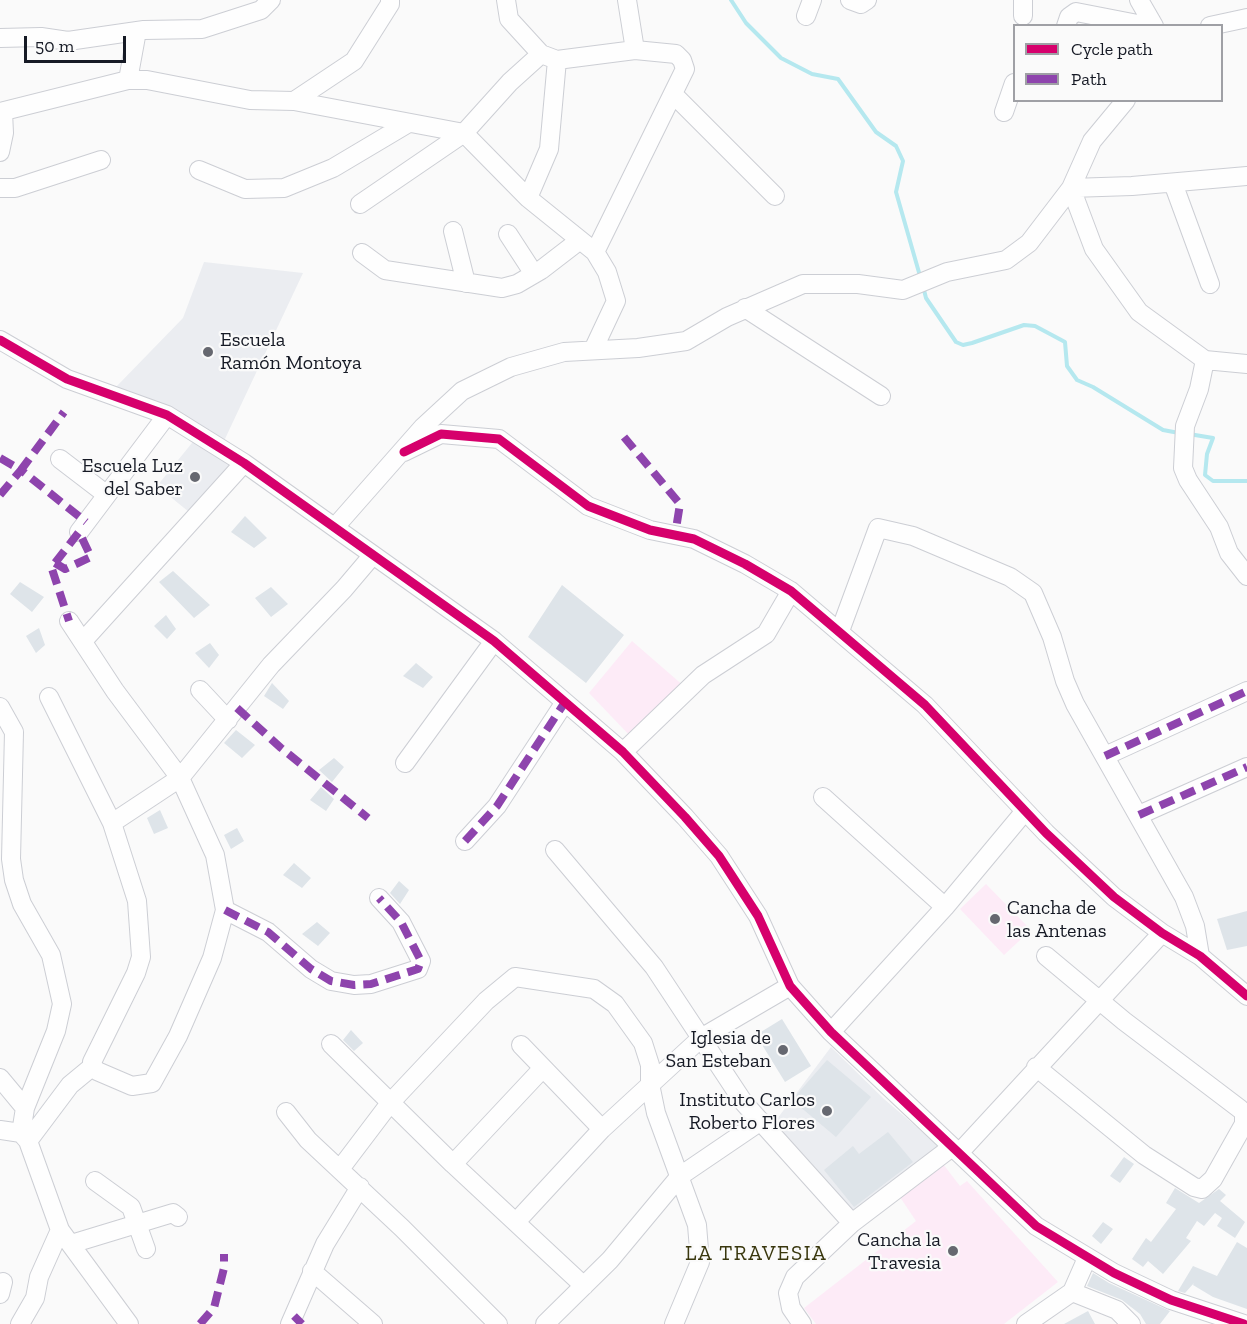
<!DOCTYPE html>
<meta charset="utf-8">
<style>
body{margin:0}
#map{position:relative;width:1247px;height:1324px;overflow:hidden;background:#fafafa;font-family:"Zilla Slab",serif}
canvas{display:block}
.legend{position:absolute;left:1013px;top:24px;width:210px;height:78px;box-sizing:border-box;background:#fafafa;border:2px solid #9fa0a5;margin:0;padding:8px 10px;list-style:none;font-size:18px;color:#161a25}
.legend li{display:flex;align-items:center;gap:12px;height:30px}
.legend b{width:30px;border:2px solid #9fa0a5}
.scale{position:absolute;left:24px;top:36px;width:102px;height:27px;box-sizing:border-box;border:3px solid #161a25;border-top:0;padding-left:8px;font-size:18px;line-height:21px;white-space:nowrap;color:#161a25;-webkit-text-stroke:4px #fafafa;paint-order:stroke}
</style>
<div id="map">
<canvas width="1247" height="1324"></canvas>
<ul class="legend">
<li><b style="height:8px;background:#d6006c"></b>Cycle path</li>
<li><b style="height:8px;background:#8e44ad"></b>Path</li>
</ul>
<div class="scale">50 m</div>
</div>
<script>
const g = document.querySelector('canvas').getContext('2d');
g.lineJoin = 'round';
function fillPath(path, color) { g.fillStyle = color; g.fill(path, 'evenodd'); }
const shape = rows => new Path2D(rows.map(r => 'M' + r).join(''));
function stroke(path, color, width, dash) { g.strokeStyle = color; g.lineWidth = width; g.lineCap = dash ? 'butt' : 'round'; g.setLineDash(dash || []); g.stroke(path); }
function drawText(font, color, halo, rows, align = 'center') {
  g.font = font + ' "Zilla Slab",serif'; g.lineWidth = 4.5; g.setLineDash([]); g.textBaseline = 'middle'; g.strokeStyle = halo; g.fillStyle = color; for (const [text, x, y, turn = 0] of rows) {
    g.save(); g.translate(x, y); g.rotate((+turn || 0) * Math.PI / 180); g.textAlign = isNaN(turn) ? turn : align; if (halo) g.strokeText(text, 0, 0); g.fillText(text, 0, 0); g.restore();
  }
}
fillPath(shape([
 [204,262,303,273,224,441,170,409,116,387,183,318],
 [196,438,233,468,194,516,157,486],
 [831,1047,884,1099,939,1146,853,1216,814,1166,774,1123]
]), '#ebedf1');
fillPath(shape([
 [632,641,685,687,633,739,589,693],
 [986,884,1031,930,1004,955,960,909],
 [943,1164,960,1186,967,1181,1058,1282,1004,1324,816,1324,804,1308,916,1221,900,1197]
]), '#fdebf7');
stroke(shape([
 [731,0,746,23,781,58,812,74,838,79,876,132,896,146,903,161,896,192,920,276],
 [923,286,926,298,956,342,963,345,972,343,1024,325,1035,326,1065,342,1067,366,1077,380,1093,387,1163,430,1179,433],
 [1189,434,1213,438,1207,454,1205,475,1213,481,1247,481]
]), '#b5e8ef', 4);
fillPath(shape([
 [245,516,267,538,254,548,231,532],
 [173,571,210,605,194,618,159,582],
 [20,582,44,597,32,612,10,594],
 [562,585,624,635,586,683,528,637],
 [271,587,288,604,271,617,255,598],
 [166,615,176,629,167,639,154,626],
 [39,628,45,645,36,653,26,636],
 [210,643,219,655,209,668,195,653],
 [416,663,433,677,423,688,403,676],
 [272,683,289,701,283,709,264,696],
 [236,730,255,745,242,758,224,743],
 [334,758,344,767,332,782,319,770],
 [321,787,334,799,326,811,310,800],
 [160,810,168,828,154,834,147,818],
 [237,828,244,841,231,849,224,835],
 [294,863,311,878,302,888,283,875],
 [399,881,409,890,400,904,390,893],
 [1247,911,1247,946,1227,950,1217,919],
 [317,922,330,933,318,946,302,934],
 [782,1019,811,1066,785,1082,756,1035],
 [351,1030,363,1043,354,1051,343,1040],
 [827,1060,871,1097,836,1137,792,1100],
 [888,1132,913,1162,854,1207,824,1170,853,1146,859,1154],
 [1124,1157,1134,1164,1120,1183,1110,1176],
 [1175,1188,1199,1203,1219,1189,1226,1195,1220,1201,1245,1222,1235,1238,1217,1226,1222,1218,1215,1213,1204,1226,1197,1221,1186,1238,1191,1241,1163,1274,1148,1261,1143,1267,1132,1259,1146,1238,1151,1242,1176,1209,1166,1203],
 [1103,1222,1113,1229,1101,1244,1092,1236],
 [1237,1242,1247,1248,1247,1309,1213,1297,1193,1285,1194,1283,1185,1293,1178,1291,1193,1266,1217,1276],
 [1093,1273,1109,1283,1170,1311,1160,1324,1146,1324,1140,1314,1122,1300,1087,1286],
 [1088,1311,1095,1324,1064,1324]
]), '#dee4e9');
const minor = shape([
 [506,0,509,19,541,54,557,60,635,50,676,54,682,60,685,69,595,252],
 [627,0,635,50],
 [850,0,861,4,867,0],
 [1139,0,1154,26],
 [806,16,812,0],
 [1023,16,1023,0],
 [1066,26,1069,17,1076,12,1148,26],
 [1210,26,1247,18],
 [0,38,41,37,68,41,144,30,202,29,261,10,271,0],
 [128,80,137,31],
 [673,94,775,196],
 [294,101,464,133,528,198,595,252,607,272,616,301,593,350],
 [0,112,128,80,147,80,250,100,294,101,354,61,390,4,390,0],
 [1004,112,1014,83],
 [0,152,4,133,3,112],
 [199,170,245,189,284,188,333,168,407,124],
 [1173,183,1210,284],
 [0,188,15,188,101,160],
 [1071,188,1094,249,1139,312,1205,360,1247,364],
 [1071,188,1132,186,1247,176],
 [528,198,549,149,557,60],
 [360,204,464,133,510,82,541,54],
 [453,231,466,283],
 [508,234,534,274],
 [362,253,385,270,502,288,517,284,541,270,580,240],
 [745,308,881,396],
 [0,340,67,379,167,415,244,463,494,641,623,752,685,817,719,856,758,916,790,986,831,1032,1036,1226,1114,1273,1171,1300,1244,1324],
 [1205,360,1199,389,1185,426,1183,468,1188,480,1219,527,1229,553,1247,576],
 [404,452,441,434,499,439,588,506,650,530,694,539,745,564,791,591,925,705,1046,833,1114,897,1162,933,1200,956,1247,996],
 [60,459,107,495],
 [335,527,423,427,462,391,511,367,564,352,638,348,686,341,727,317,803,284,858,284,903,290,947,272,1006,260,1029,243,1071,188,1092,141,1126,100],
 [79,532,167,415],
 [69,621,115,691,180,778,215,855,225,910,212,958,178,1036,152,1083,132,1086,97,1071,93,1066],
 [840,631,878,528,913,536,1010,577,1033,593,1052,637,1065,681,1075,704,1184,897,1195,926,1200,956],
 [83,641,244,463],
 [200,690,228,720],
 [0,707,14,732,11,859,14,880,22,904,51,955,62,1004,56,1031,25,1108,21,1133],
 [623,752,703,675,766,634,791,591],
 [1105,756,1247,691],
 [405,763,494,641],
 [823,797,945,907],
 [1139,815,1247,767],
 [112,823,180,778,271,665,344,589,372,556],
 [465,841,497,806,565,702],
 [555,850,654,967,744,1103,852,1223],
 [225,910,268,932,311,969,331,981,354,985,371,984,418,969,421,961,401,922,379,898],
 [831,1032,945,907,1025,811],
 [331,1044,453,1164,584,1286],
 [521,1045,602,1129],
 [1036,1067,1144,1155,1194,1187,1202,1189,1213,1179,1244,1124,1244,1113,1240,1109,1124,1021,1046,956],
 [0,1078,25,1108],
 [286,1112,308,1140,402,1228,498,1324],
 [0,1130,21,1133,28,1141,60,1230,129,1324],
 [28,1141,70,1085,93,1066,92,1062,136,973,141,957,137,901,112,823,49,697],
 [959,1153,1162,933],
 [453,1164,543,1068],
 [340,1169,390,1103,486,1001,515,977,594,989,615,1004,643,1043,650,1065,650,1084,656,1113,697,1225,700,1262,674,1324],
 [95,1181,131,1207,146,1249],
 [516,1222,602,1129,701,1038,790,986],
 [71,1244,173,1213,178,1217],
 [1087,1258,1072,1292,1117,1310,1131,1324],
 [312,1271,373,1324],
 [0,1294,3,1282],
 [20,1324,35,1298,39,1277,60,1230],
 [290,1324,325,1244,360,1187],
 [545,1324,610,1260,680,1176,761,1121],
 [802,1324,791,1308,788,1293,795,1277,852,1223,952,1147],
 [1026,1324,1072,1292]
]);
stroke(minor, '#ccced4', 20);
stroke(minor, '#fefefe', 18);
stroke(shape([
 [624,437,680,504,675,535],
 [0,458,21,470,64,412],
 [0,495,21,470,86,522],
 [55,563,65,569,91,557,79,532,55,563,52,569,69,621],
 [237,708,281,748,368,818],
 [1105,756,1247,691],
 [1139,815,1247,767],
 [465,841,497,806,565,702],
 [225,910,268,932,311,969,331,981,354,985,371,984,418,969,421,961,401,922,379,898],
 [294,1316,302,1324],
 [200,1324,214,1308,224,1268,224,1254]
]), '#8e44ad', 8, [15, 8]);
stroke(shape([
 [0,340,67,379,167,415,244,463,494,641,623,752,685,817,719,856,758,916,790,986,831,1032,1036,1226,1114,1273,1171,1300,1244,1324],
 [404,452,441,434,499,439,588,506,650,530,694,539,745,564,791,591,925,705,1046,833,1114,897,1162,933,1200,956,1247,996]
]), '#d6006c', 9);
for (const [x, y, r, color] of [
 [208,352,6,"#666870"],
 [195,477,6,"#666870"],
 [995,919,6,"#666870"],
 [783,1050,6,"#666870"],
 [827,1111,6,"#666870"],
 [953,1251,6,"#666870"]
]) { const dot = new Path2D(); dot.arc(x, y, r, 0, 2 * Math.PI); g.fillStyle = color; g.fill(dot); stroke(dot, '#fafafa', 2); }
drawText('20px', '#161a25', '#fafafa', [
 ["Escuela",220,340,"left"],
 ["Ramón Montoya",220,363,"left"],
 ["Escuela Luz",183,466],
 ["del Saber",183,489],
 ["Cancha de",1007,908,"left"],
 ["las Antenas",1007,931,"left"],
 ["Iglesia de",771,1038],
 ["San Esteban",771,1061],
 ["Instituto Carlos",815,1100],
 ["Roberto Flores",815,1123],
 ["Cancha la",941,1240],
 ["Travesia",941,1263]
], 'right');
g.letterSpacing = '1.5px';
drawText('21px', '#39370e', '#fafafa', [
 ["LA TRAVESIA",756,1254]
]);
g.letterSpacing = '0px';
</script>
